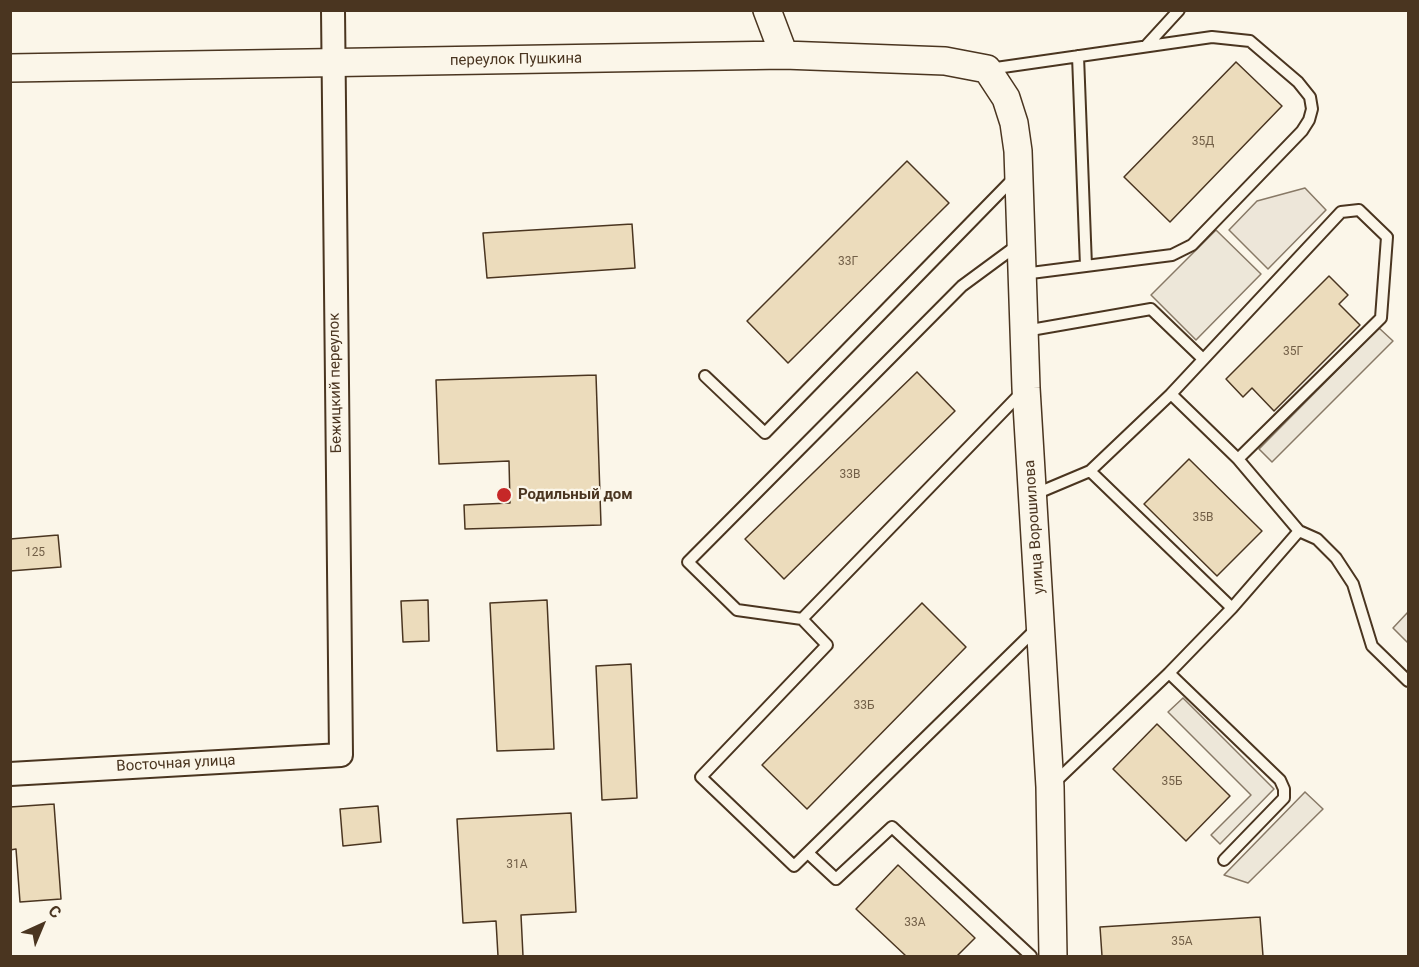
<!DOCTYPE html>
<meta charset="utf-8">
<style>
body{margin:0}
#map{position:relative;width:1419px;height:967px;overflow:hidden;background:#fbf6e9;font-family:Roboto,sans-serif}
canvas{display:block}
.frame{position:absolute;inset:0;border:12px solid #4a3520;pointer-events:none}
.north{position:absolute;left:12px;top:895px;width:60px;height:60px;-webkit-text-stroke:4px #fbf6e9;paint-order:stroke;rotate:44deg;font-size:16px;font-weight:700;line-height:24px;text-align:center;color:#4a3520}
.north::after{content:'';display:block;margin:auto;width:21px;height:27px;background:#4a3520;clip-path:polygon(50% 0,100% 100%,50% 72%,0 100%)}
</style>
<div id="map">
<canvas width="1419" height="967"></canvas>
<div class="frame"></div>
<div class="north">С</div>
</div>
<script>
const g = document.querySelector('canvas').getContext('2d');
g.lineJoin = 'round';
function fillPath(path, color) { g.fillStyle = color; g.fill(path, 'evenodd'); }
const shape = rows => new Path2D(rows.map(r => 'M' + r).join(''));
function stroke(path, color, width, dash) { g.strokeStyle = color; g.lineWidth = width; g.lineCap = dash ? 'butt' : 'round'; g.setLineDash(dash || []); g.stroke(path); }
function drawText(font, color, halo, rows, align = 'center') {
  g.font = font + ' Roboto,sans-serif'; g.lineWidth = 4.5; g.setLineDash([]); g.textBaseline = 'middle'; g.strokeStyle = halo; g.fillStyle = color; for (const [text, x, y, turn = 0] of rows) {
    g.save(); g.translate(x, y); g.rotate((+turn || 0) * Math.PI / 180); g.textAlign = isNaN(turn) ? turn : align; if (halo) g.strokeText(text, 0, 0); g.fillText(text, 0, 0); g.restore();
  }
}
const green = shape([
 [1305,188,1326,210,1268,269,1229,230,1257,201,1305,188],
 [1408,612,1408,643,1393,628,1408,612]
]);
fillPath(green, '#ede6d9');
stroke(green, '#887966', 1.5);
const parking = shape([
 [1216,230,1261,274,1196,340,1151,295,1216,230],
 [1379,328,1393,341,1272,462,1259,449,1379,328],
 [1183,698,1274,789,1220,844,1211,835,1251,795,1168,712,1183,698],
 [1305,792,1323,809,1248,883,1224,875,1305,792]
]);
fillPath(parking, '#ede7d9');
stroke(parking, '#887966', 1.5);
const building = shape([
 [1236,62,1282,106,1170,222,1124,177,1236,62],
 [907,161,949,203,788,363,747,321,907,161],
 [632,224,635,268,487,278,483,233,632,224],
 [1329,276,1348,295,1339,304,1360,325,1274,411,1252,388,1243,397,1226,379,1329,276],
 [917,372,955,411,784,579,745,539,917,372],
 [596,375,601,525,465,529,464,505,510,503,509,461,439,464,436,380,596,375],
 [1189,459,1262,531,1217,576,1144,504,1189,459],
 [58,535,61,567,10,571,10,539,58,535],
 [428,600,429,641,403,642,401,601,428,600],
 [547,600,554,749,497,751,490,603,547,600],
 [922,603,966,647,807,809,762,765,922,603],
 [631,664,637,798,602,800,596,666,631,664],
 [1157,724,1230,796,1186,841,1113,769,1157,724],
 [54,804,61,899,20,902,16,849,10,850,10,807,54,804],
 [378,806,381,842,343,846,340,809,378,806],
 [571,813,576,912,521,915,523,956,498,956,496,921,463,923,457,819,571,813],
 [898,865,975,938,957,956,906,956,856,909,898,865],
 [1260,917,1263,956,1102,956,1100,927,1260,917]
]);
fillPath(building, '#ecdcbc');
stroke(building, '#4a3520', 1.5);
const service = shape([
 [1146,46,1179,10],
 [1078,56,1086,266],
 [989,69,1212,37,1250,41,1298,82,1310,97,1312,109,1309,120,1302,131,1192,245,1172,255,1023,274],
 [1019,244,962,286,688,562,737,610,802,619,1021,393],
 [1025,331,1151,309,1203,359],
 [705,376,765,433,1015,177],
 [1171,394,1341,212,1359,210,1387,237,1381,318,1238,459],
 [1033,495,1090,471,1232,608,1299,531,1238,459,1171,394,1090,471],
 [1299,531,1317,539,1336,558,1353,584,1372,646,1408,681],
 [802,619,827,645,701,777,794,866,1038,627],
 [1169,673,1280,780,1284,789,1284,798,1224,860],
 [1053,784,1169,673,1232,608],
 [808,853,836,879,892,827,1031,956]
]);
const minor = shape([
 [10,774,341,755,333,10]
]);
const tertiary = shape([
 [767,10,784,55],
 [10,68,784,55,945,61,987,69,1006,98,1014,123,1018,151,1026,388,1050,787,1053,956]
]);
stroke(service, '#4a3520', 14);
stroke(minor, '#4a3520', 26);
stroke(tertiary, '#4a3520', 30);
stroke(service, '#fbf6e9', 10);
stroke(minor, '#fbf6e9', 22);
stroke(tertiary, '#fbf6e9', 27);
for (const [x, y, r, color] of [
 [504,495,8,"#c62828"]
]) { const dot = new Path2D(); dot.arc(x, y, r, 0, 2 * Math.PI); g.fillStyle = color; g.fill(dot); stroke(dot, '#fbf6e9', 2); }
drawText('12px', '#725f47', null, [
 ["35Д",1203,142],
 ["33Г",848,262],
 ["35Г",1293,352],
 ["33В",850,475],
 ["35В",1203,518],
 ["125",35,553],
 ["33Б",864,706],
 ["35Б",1172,782],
 ["31А",517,865],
 ["33А",915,923],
 ["35А",1182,942]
]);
drawText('15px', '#4a3520', '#fbf6e9', [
 ["переулок Пушкина",516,60,-1],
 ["Бежицкий переулок",336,383,-91],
 ["улица Ворошилова",1035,527,-94],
 ["Восточная улица",176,764,-3]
]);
drawText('bold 15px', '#4a3520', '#fbf6e9', [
 ["Родильный дом",518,495]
], 'left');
</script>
